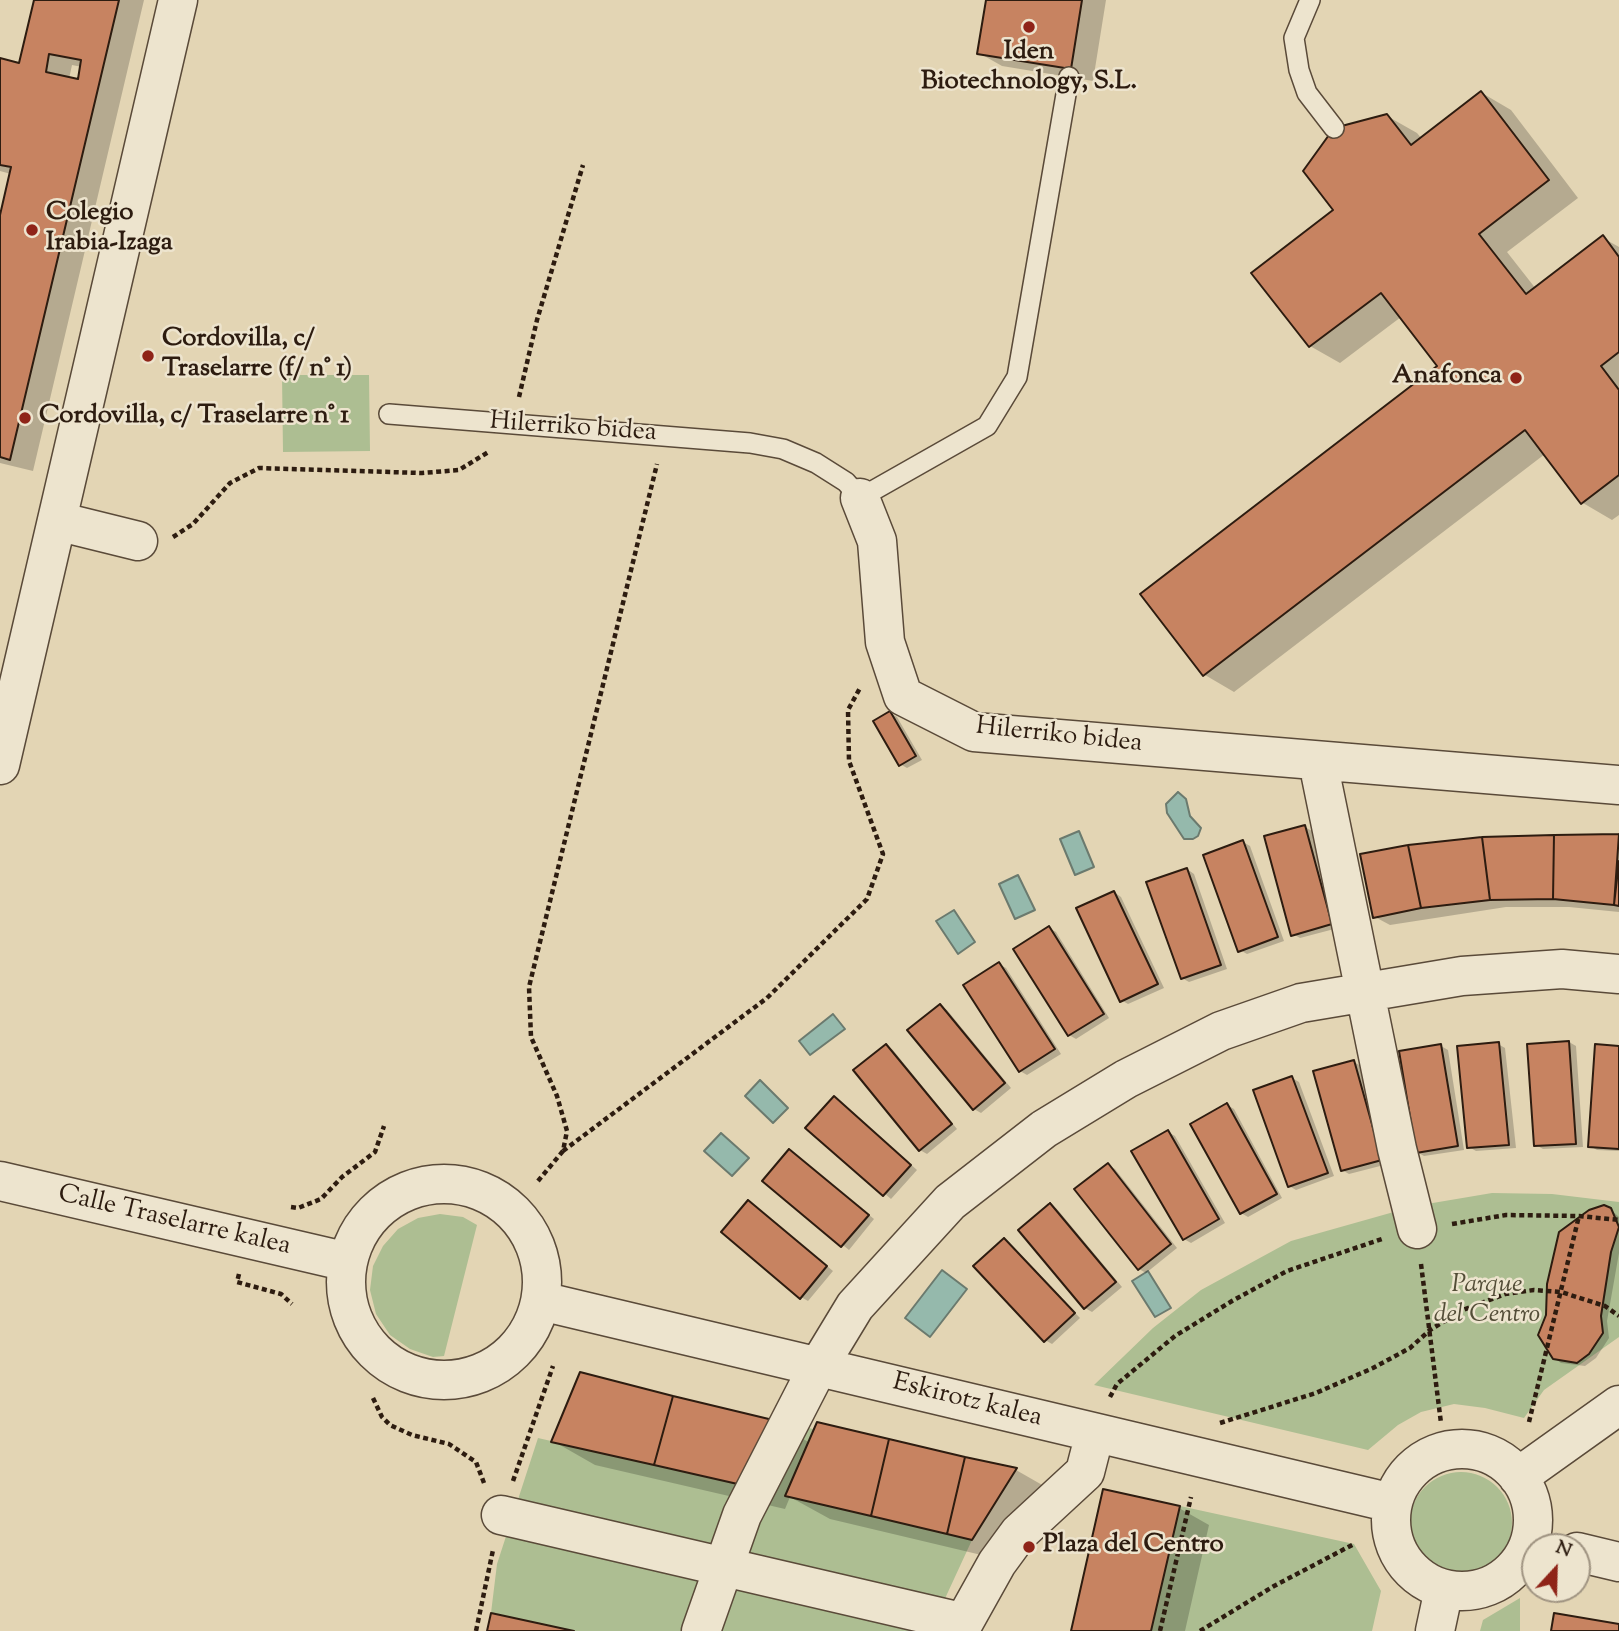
<!DOCTYPE html>
<meta charset="utf-8">
<style>
body{margin:0}
#map{position:relative;width:1619px;height:1631px;overflow:hidden;background:#e3d5b4;font-family:"Sorts Mill Goudy",serif}
canvas{display:block}
.north{position:absolute;left:1521px;top:1533px;width:70px;height:70px;box-sizing:border-box;background:#ede4ce;border:2px solid #a09482;border-radius:50%;rotate:22deg;font-size:19px;font-weight:700;line-height:28px;text-align:center;color:#2d1c10}
.north::after{content:'';display:block;margin:auto;width:24px;height:32px;background:#8f2418;clip-path:polygon(50% 0,100% 100%,50% 72%,0 100%)}
</style>
<div id="map">
<canvas width="1619" height="1631"></canvas>
<div class="north">N</div>
</div>
<script>
const g = document.querySelector('canvas').getContext('2d');
g.lineJoin = 'round';
function fillPath(path, color) { g.fillStyle = color; g.fill(path, 'evenodd'); }
const shape = rows => new Path2D(rows.map(r => 'M' + r).join(''));
function stroke(path, color, width, dash) { g.strokeStyle = color; g.lineWidth = width; g.lineCap = dash ? 'butt' : 'round'; g.setLineDash(dash || []); g.stroke(path); }
function drawText(font, color, halo, rows, align = 'center') {
  g.font = font + ' "Sorts Mill Goudy",serif'; g.lineWidth = 5; g.setLineDash([]); g.textBaseline = 'middle'; g.strokeStyle = halo; g.fillStyle = color; for (const [text, x, y, turn = 0] of rows) {
    g.save(); g.translate(x, y); g.rotate((+turn || 0) * Math.PI / 180); g.textAlign = isNaN(turn) ? turn : align; if (halo) g.strokeText(text, 0, 0); g.fillText(text, 0, 0); g.restore();
  }
}
fillPath(shape([
 [282,375,369,375,370,451,283,452],
 [1492,1193,1552,1194,1619,1202,1619,1337,1544,1390,1524,1418,1485,1408,1454,1404,1421,1412,1398,1425,1368,1450,1094,1385,1153,1328,1201,1290,1291,1241,1415,1206],
 [440,1214,463,1217,477,1225,444,1356,433,1357,410,1349,390,1335,376,1314,370,1290,373,1266,383,1246,398,1229,418,1218],
 [774,1420,813,1429,786,1495,972,1540,930,1631,574,1631,491,1613,497,1564,538,1438,742,1485],
 '1410 1523a51 51 0 1 1 102 0a51 51 0 1 1-102 0Z',
 [1180,1506,1354,1544,1381,1591,1372,1631,1151,1631],
 [1520,1598,1520,1631,1480,1631,1483,1620]
]), '#adbe92');
const water = shape([
 [1178,792,1186,799,1190,816,1201,828,1198,836,1193,839,1184,839,1167,813,1166,804,1178,792],
 [1079,831,1094,867,1075,875,1060,839,1079,831],
 [1018,875,1035,910,1015,919,999,884,1018,875],
 [954,910,975,942,958,954,936,921,954,910],
 [833,1014,845,1029,810,1055,799,1041,833,1014],
 [760,1080,788,1108,773,1123,745,1096,760,1080],
 [721,1133,749,1158,732,1176,704,1151,721,1133],
 [942,1270,967,1289,930,1337,905,1318,942,1270],
 [1148,1271,1171,1308,1155,1317,1132,1281,1148,1271]
]);
fillPath(water, '#95b9ac');
stroke(water, '#6b7a6e', 2);
fillPath(shape([
 [32,0,144,0,33,471,0,463,0,223,11,174,0,171,0,60,20,65,36,1],
 [72,65,82,67,79,81,69,79],
 [988,0,1106,0,1093,81,1002,66,979,53],
 [1482,93,1511,110,1578,198,1507,252,1536,289,1603,238,1619,247,1619,515,1612,520,1583,503,1545,454,1234,692,1205,675,1440,367,1401,317,1340,363,1310,346,1254,273,1335,210,1387,116,1417,133,1422,139],
 [890,713,897,717,922,760,907,768,900,764],
 [1305,827,1312,831,1338,928,1300,938,1293,934],
 [1619,836,1619,912,1569,907,1506,907,1390,925,1375,917,1482,839],
 [1243,842,1250,846,1284,941,1247,954,1240,950],
 [1187,869,1194,874,1227,969,1189,982,1182,978],
 [1114,892,1121,897,1164,988,1128,1004,1121,1000],
 [1049,928,1056,932,1109,1018,1076,1039,1069,1035],
 [999,964,1006,968,1061,1054,1027,1075,1020,1071],
 [940,1006,947,1010,1011,1088,981,1113,974,1109],
 [1569,1042,1576,1046,1583,1147,1543,1149,1536,1145],
 [1498,1044,1505,1048,1516,1148,1476,1151,1469,1147],
 [887,1046,893,1050,957,1129,927,1154,920,1150],
 [1441,1046,1448,1050,1464,1150,1424,1156,1417,1152],
 [1619,1048,1619,1151,1597,1150,1590,1146],
 [1354,1062,1361,1066,1388,1164,1349,1174,1342,1170],
 [1292,1078,1299,1082,1334,1176,1296,1190,1289,1186],
 [841,1102,917,1170,891,1199,808,1128],
 [1227,1105,1234,1109,1282,1198,1248,1217,1241,1213],
 [1168,1132,1175,1136,1225,1223,1191,1243,1184,1239],
 [796,1155,874,1219,849,1250,764,1181],
 [1108,1165,1115,1169,1177,1248,1146,1273,1139,1269],
 [1051,1205,1057,1209,1122,1287,1092,1312,1085,1308,1020,1230],
 [755,1206,833,1271,808,1301,801,1297],
 [1610,1209,1619,1217,1619,1253,1607,1321,1609,1338,1596,1358,1585,1366,1561,1363,1554,1358],
 [1004,1240,1080,1318,1052,1344,1045,1340],
 [773,1421,810,1443,818,1424,1016,1470,1058,1494,1015,1563,830,1519,790,1497,785,1509,595,1465,553,1441],
 [1179,1508,1209,1525,1185,1631,1073,1631]
]), '#0003');
const building = shape([
 [34,0,119,0,10,460,0,457,0,215,11,167,0,165,0,58,19,63,34,0],
 [49,54,81,60,78,79,46,72,49,54],
 [986,0,1082,0,1071,69,977,54,986,0],
 [1481,91,1549,180,1479,234,1526,294,1603,235,1619,257,1619,352,1601,366,1619,390,1619,475,1581,504,1525,430,1203,676,1140,594,1437,366,1381,293,1309,347,1251,273,1333,210,1303,171,1334,128,1387,114,1411,145,1481,91],
 [890,711,916,756,899,766,873,721,890,711],
 [1305,825,1332,924,1291,936,1264,836,1305,825],
 [1619,834,1614,905,1553,899,1554,835,1619,834],
 [1554,835,1553,899,1490,900,1482,837,1554,835],
 [1482,837,1490,900,1421,908,1408,845,1482,837],
 [1243,840,1278,937,1238,952,1203,855,1243,840],
 [1408,845,1421,908,1373,918,1360,854,1408,845],
 [1619,861,1619,906,1614,905,1619,861],
 [1187,868,1221,965,1181,979,1146,882,1187,868],
 [1114,891,1158,984,1120,1002,1076,908,1114,891],
 [1049,926,1104,1014,1068,1036,1013,949,1049,926],
 [999,962,1055,1049,1019,1072,963,985,999,962],
 [940,1004,1005,1083,973,1110,907,1030,940,1004],
 [1569,1041,1576,1144,1534,1146,1527,1044,1569,1041],
 [1499,1042,1509,1145,1467,1148,1457,1046,1499,1042],
 [886,1044,952,1124,919,1151,853,1070,886,1044],
 [1441,1044,1458,1146,1416,1153,1399,1051,1441,1044],
 [1595,1044,1619,1046,1619,1149,1588,1147,1595,1044],
 [1354,1060,1382,1160,1341,1171,1313,1071,1354,1060],
 [1292,1076,1328,1173,1288,1187,1253,1090,1292,1076],
 [834,1096,911,1165,883,1196,805,1128,834,1096],
 [1227,1103,1277,1194,1240,1214,1190,1124,1227,1103],
 [1168,1130,1219,1219,1183,1240,1131,1151,1168,1130],
 [789,1149,869,1215,841,1247,762,1181,789,1149],
 [1108,1163,1171,1244,1138,1270,1074,1189,1108,1163],
 [748,1200,827,1266,800,1299,721,1232,748,1200],
 [1050,1203,1116,1282,1084,1309,1018,1230,1050,1203],
 [1604,1205,1611,1208,1619,1227,1611,1252,1601,1316,1603,1333,1589,1354,1577,1363,1553,1359,1538,1335,1546,1315,1547,1284,1559,1232,1589,1210,1604,1205],
 [1004,1238,1075,1313,1044,1342,973,1266,1004,1238],
 [580,1372,673,1396,654,1465,551,1442,580,1372],
 [673,1396,773,1420,742,1485,654,1465,673,1396],
 [817,1422,889,1439,871,1516,785,1496,817,1422],
 [889,1439,965,1457,947,1534,871,1516,889,1439],
 [965,1457,1017,1468,972,1540,947,1534,965,1457],
 [1103,1489,1180,1506,1151,1631,1071,1631,1103,1489],
 [491,1613,574,1631,487,1631,491,1613],
 [1554,1613,1619,1624,1619,1631,1551,1631,1554,1613]
]);
fillPath(building, '#c78361');
stroke(building, '#2d1c10', 2);
const lane = shape([
 [1310,0,1294,38,1299,70,1307,93,1334,128],
 [389,414,750,443,783,449,816,463,846,482,860,498,987,426,1017,377,1069,77]
]);
const street = shape([
 [860,498,877,541,885,642,903,696,974,732,1619,785],
 [57,521,138,541],
 [1318,762,1397,1149,1417,1229],
 [0,765,178,0],
 [0,1181,348,1262],
 '346 1282a98 98 0 1 1 196 0a98 98 0 1 1-196 0Z',
 [541,1301,1392,1503],
 '1391 1520a71 71 0 1 1 142 0a71 71 0 1 1-142 0Z',
 [1518,1477,1619,1405],
 [501,1515,961,1622],
 [1577,1552,1619,1562],
 [701,1631,742,1515,818,1367,855,1306,950,1202,1044,1129,1126,1079,1221,1031,1301,1003,1462,976,1562,969,1619,974],
 [959,1631,997,1563,1019,1533,1085,1472,1095,1433],
 [1435,1631,1444,1589]
]);
stroke(lane, '#5a4a39', 22);
stroke(street, '#5a4a39', 41);
stroke(shape([
 [519,397,537,320,583,165],
 [173,537,193,524,230,483,259,468,422,473,459,470,490,451],
 [563,1151,767,998,867,899,883,854,849,761,848,710,860,688],
 [538,1181,563,1151,567,1131,557,1096,531,1037,529,987,657,464],
 [291,1207,298,1208,321,1199,342,1177,375,1152,384,1126],
 [1452,1224,1506,1215,1579,1216,1619,1220],
 [1421,1264,1441,1423],
 [239,1274,237,1282,281,1294,292,1304],
 [1110,1397,1117,1384,1175,1336,1232,1301,1287,1271,1382,1239],
 [373,1398,382,1417,390,1425,412,1435,449,1444,476,1462,484,1483],
 [1529,1422,1579,1216],
 [1220,1423,1316,1393,1373,1368,1410,1348,1430,1330,1463,1310,1505,1294,1534,1290,1561,1292,1605,1306,1619,1316],
 [513,1481,553,1366],
 [476,1631,493,1550],
 [1160,1631,1191,1497],
 [1200,1631,1274,1586,1354,1544]
]), '#2d1c10', 4.5, [5, 3.5]);
stroke(lane, '#ede4ce', 19);
stroke(street, '#ede4ce', 38);
for (const [x, y, r, color] of [
 [1029,27,7,"#8f2418"],
 [32,230,7,"#8f2418"],
 [148,356,7,"#8f2418"],
 [1516,378,7,"#8f2418"],
 [25,418,7,"#8f2418"],
 [1029,1547,7,"#8f2418"]
]) { const dot = new Path2D(); dot.arc(x, y, r, 0, 2 * Math.PI); g.fillStyle = color; g.fill(dot); stroke(dot, '#ede4ce', 2.5); }
drawText('bold 26px', '#2d1c10', '#ede4ce', [
 ["Iden",1029,54,"center"],
 ["Biotechnology, S.L.",1029,84,"center"],
 ["Colegio",46,215],
 ["Irabia-Izaga",46,245],
 ["Cordovilla, c/",162,341],
 ["Traselarre (f/ n° 1)",162,371],
 ["Anafonca",1502,378,"right"],
 ["Cordovilla, c/ Traselarre n° 1",39,418],
 ["Plaza del Centro",1043,1547]
], 'left');
drawText('26px', '#2d1c10', '#ede4ce', [
 ["Hilerriko bidea",573,429,4],
 ["Hilerriko bidea",1059,737,6],
 ["Calle Traselarre kalea",174,1222,13],
 ["Eskirotz kalea",967,1402,14]
]);
drawText('italic 26px', '#534d37', '#ede4ce', [
 ["Parque",1487,1287],
 ["del Centro",1487,1317]
]);
</script>
